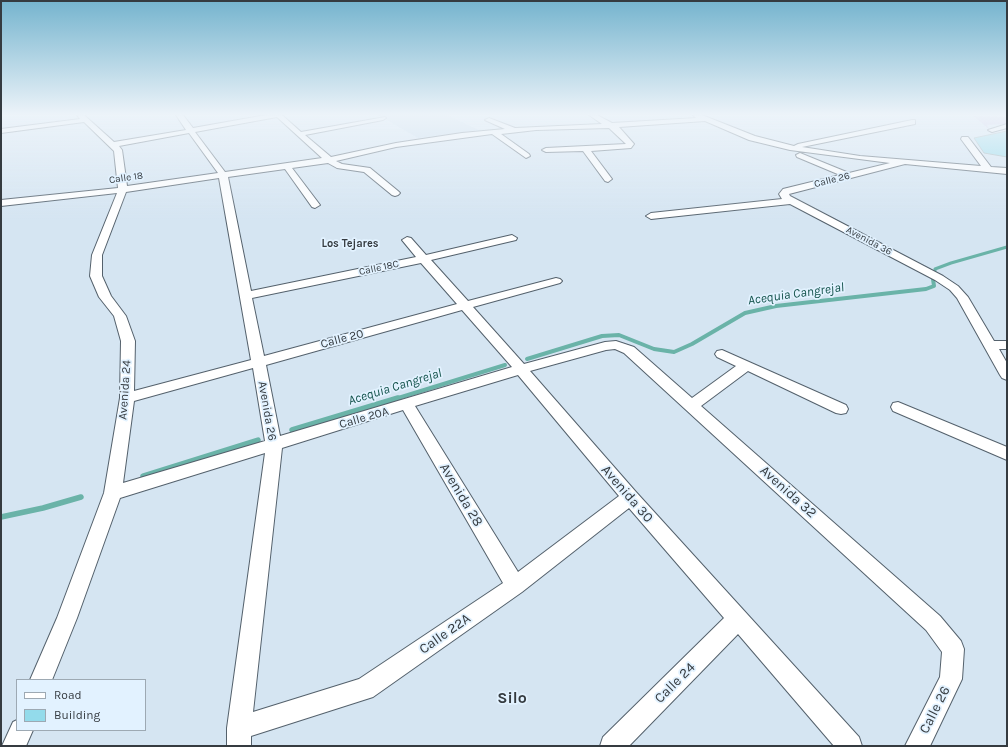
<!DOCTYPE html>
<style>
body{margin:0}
#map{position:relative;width:1008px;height:747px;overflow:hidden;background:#d5e5f2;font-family:Karla,sans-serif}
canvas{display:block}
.frame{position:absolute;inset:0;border:2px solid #353b40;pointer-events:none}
.legend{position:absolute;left:16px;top:679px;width:130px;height:52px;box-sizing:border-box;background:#e2f2ff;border:1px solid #9da9b3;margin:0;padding:5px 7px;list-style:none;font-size:12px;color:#353b40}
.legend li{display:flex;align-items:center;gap:8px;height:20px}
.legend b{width:20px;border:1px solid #9da9b3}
</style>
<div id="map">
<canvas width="1008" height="747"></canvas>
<div class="frame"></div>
<ul class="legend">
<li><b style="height:5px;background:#fff"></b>Road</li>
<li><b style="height:11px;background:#93dbeb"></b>Building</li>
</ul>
</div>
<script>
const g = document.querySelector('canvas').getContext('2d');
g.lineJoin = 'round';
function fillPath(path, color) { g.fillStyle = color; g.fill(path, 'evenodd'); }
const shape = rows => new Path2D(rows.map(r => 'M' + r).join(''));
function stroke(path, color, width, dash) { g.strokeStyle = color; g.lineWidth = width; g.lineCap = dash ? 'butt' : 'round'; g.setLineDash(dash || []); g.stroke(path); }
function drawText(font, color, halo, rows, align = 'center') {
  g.font = font + ' Karla,sans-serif'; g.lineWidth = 3.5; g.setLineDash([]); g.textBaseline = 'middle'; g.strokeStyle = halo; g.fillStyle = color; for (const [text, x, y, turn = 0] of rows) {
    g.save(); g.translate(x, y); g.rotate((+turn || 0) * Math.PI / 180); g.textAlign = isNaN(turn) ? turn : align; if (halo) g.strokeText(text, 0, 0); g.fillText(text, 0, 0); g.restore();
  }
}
fillPath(shape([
 [378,115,447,115,479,130,418,138]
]), '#c3d9eb');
fillPath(shape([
 [973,116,1007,117,1007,124,987,125,989,129]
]), '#cabde6');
stroke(shape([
 [935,271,935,269,951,263,1007,247]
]), '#6ab3a8', 3);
stroke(shape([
 [527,359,602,336,619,335,654,349,674,352,692,344,745,313,776,306,926,289,934,286,933,279],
 [395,399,505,365]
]), '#6ab3a8', 4);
stroke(shape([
 [292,430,398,398],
 [143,476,258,440],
 [1,517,43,508,81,497]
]), '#6ab3a8', 5.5);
const building = shape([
 [1007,131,1007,157,984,153,974,138,1007,131]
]);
fillPath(building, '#93dbeb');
stroke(building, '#9db2b7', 1);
const minor = shape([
 [77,115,84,115,114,142,186,130,176,115,183,115,193,128,266,115,282,115,301,132,385,117,386,118,383,120,305,135,331,157,396,143,462,133,505,129,487,121,485,120,489,118,515,128,602,124,589,115,597,115,612,123,696,118,693,115,702,115,755,136,794,146,798,144,912,120,915,120,915,124,802,147,860,156,981,166,961,139,962,137,968,137,991,167,1007,168,1007,174,905,164,789,194,790,196,943,276,958,286,968,297,994,341,1007,341,1007,349,999,349,1007,363,1007,380,1002,378,1000,375,957,298,950,290,935,280,790,204,651,219,646,216,651,213,782,199,779,194,783,189,840,175,797,157,796,155,800,153,849,173,890,163,790,150,749,140,705,121,619,127,634,144,631,148,591,151,612,179,608,182,605,181,583,151,546,152,542,150,546,148,626,144,609,128,536,130,501,134,529,154,530,156,526,158,492,134,396,147,336,161,342,164,370,168,398,191,400,193,398,195,395,196,392,195,364,172,337,168,328,163,292,168,320,205,315,208,312,207,285,169,228,177,251,291,416,257,402,240,407,237,411,238,426,255,512,235,517,238,516,240,431,260,468,301,556,278,560,279,562,281,560,283,473,307,524,364,605,342,616,341,634,347,692,398,736,366,717,357,715,354,717,351,722,350,846,405,848,409,846,413,841,414,836,413,748,371,701,406,940,616,961,641,964,649,962,679,930,746,905,746,940,677,942,652,926,630,624,353,615,349,606,350,530,371,636,492,859,737,862,746,834,746,738,634,629,746,600,746,603,737,724,618,629,508,522,592,373,697,251,736,251,746,227,746,227,728,265,453,120,498,77,618,52,680,30,680,57,618,104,493,120,398,121,341,114,316,99,297,90,276,92,255,117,193,1,206,1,200,118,188,114,151,84,122,1,133,1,129,80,119,77,115],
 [277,117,322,158,225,172,195,132,277,117],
 [189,133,218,173,127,186,122,150,119,146,189,133],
 [219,178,251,360,134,391,135,341,126,316,111,296,102,276,102,255,126,192,219,178],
 [421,263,457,304,264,356,252,298,421,263],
 [462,310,512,367,280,436,266,365,462,310],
 [253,368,265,441,123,483,134,401,253,368],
 [518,375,619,496,518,572,415,406,518,375],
 [403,410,503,583,359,679,253,712,282,448,403,410],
 [1007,124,1007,128,992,132,988,130,1007,124],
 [898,402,1007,447,1007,460,893,411,891,407,893,403,898,402],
 [17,720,17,730,33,730,26,746,2,746,13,722,17,720]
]);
stroke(minor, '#54616c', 2);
fillPath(minor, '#fff');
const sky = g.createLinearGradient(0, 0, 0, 220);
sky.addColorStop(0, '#75b4ce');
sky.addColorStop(0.52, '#ecf3f9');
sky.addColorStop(1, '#ecf3f900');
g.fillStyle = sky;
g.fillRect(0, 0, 1008, 220);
drawText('10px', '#353b40', '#e2f2ff', [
 ["Calle 18",126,178,-8],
 ["Calle 26",832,180,-14],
 ["Avenida 36",869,241,28],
 ["Calle 18C",379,268,-12]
]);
drawText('bold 11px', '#353b40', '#e2f2ff', [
 ["Los Tejares",350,244]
]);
drawText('12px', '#353b40', '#e2f2ff', [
 ["Calle 20",342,339,-15],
 ["Avenida 24",125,390,-86],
 ["Avenida 26",267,411,80],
 ["Calle 20A",364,418,-16]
]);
drawText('italic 13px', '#14534c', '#e2f2ff', [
 ["Acequia Cangrejal",796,294,-8],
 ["Acequia Cangrejal",395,387,-17]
]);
drawText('14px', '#353b40', '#e2f2ff', [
 ["Avenida 32",788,492,42],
 ["Avenida 30",627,494,49],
 ["Avenida 28",461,495,59],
 ["Calle 22A",445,634,-35],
 ["Calle 24",675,683,-45],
 ["Calle 26",935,710,-63]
]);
drawText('bold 16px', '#353b40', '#e2f2ff', [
 ["Silo",512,698]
]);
</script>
